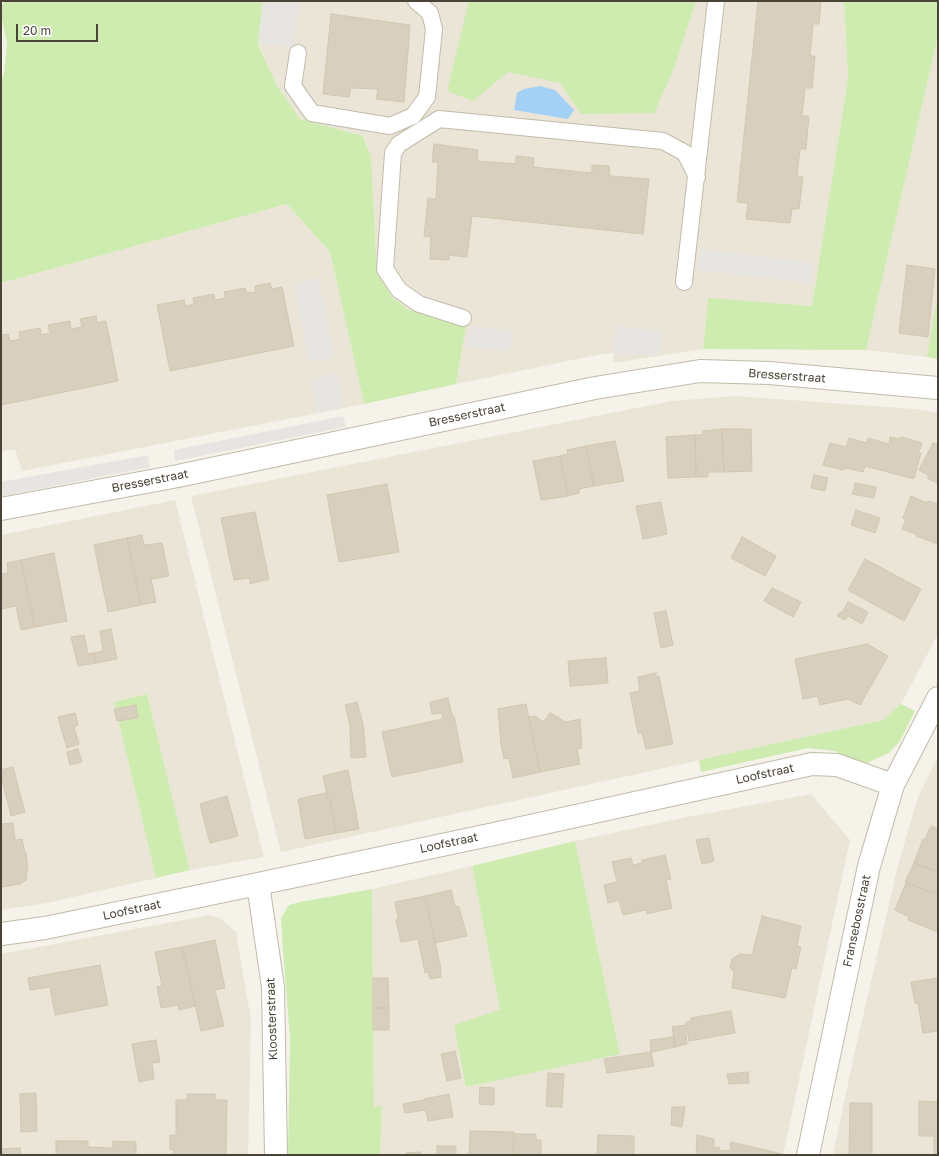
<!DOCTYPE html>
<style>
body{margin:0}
#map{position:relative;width:939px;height:1156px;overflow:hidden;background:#f5f2e9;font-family:"Golos Text",sans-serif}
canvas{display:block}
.frame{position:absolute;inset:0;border:2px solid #4a4337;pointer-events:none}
.scale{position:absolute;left:16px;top:24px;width:82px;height:18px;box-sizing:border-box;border:2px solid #4a4337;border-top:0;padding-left:5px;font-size:12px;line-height:14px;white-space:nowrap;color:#4a4337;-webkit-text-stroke:3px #fff;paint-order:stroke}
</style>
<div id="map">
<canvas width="939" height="1156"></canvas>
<div class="frame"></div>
<div class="scale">20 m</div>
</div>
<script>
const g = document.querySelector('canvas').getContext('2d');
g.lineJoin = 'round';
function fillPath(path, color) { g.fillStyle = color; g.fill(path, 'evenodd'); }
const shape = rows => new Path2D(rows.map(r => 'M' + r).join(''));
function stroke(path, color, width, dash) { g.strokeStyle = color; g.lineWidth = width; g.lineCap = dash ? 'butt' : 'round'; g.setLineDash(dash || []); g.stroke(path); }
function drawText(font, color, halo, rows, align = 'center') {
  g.font = font + ' "Golos Text",sans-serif'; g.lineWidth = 3; g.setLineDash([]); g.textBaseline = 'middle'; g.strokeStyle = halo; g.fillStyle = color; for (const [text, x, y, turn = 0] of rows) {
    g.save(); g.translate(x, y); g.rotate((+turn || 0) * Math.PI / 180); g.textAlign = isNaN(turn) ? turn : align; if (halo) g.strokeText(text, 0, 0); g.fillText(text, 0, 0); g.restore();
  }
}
fillPath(shape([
 [263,1,844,1,848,78,812,306,708,299,703,349,613,363,613,353,602,354,456,384,466,326,409,310,392,297,377,272,371,156,364,136,300,119,276,84,258,43],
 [938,36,938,292,927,357,866,350],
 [287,204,330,252,364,404,22,471,15,449,1,452,1,283],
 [735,396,915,409,938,413,938,634,901,704,883,720,281,852,191,496,672,401],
 [175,500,264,857,190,870,147,694,114,702,156,878,47,903,1,910,1,535],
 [938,757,938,1155,833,1155,854,1055,898,865,918,797],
 [811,794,850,840,783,1155,380,1155,382,1107,374,1108,372,889,472,866,500,1010,466,1087,620,1053,575,841,677,819],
 [210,915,220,918,236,932,251,1020,248,1155,1,1155,1,954]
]), '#eae5d7');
fillPath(shape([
 [6,1,263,1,258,44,276,84,300,119,363,136,371,156,377,272,392,297,409,310,466,326,456,384,364,404,330,252,287,204,1,283,1,81,4,74,7,44,1,14,1,6],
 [469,1,696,1,673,71,654,113,581,114,560,83,508,72,473,101,447,91],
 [844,1,938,1,938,36,866,350,703,349,708,298,812,306,848,78],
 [938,292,938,359,927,357],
 [147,694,190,870,156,878,114,702],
 [901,704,915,711,900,741,889,753,867,763,844,756,835,751,808,748,701,772,699,760,883,720],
 [575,841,620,1054,466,1087,454,1025,500,1010,472,866],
 [372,889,374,1107,382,1106,380,1155,288,1155,290,1039,283,951,281,918,289,905,300,902]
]), '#ceecb0');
fillPath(shape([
 [263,1,299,1,293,48,258,43],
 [700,249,814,263,811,283,698,270],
 [318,278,334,357,309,362,294,283],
 [470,326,512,331,510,351,466,347],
 [616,326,661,331,659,356,613,353],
 [336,373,343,407,318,412,311,379],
 [343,416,346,427,175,461,174,450],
 [148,455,150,467,3,496,1,482]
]), '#e7e5e1');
fillPath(shape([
 [540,86,555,90,574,110,568,119,514,110,517,93,524,89]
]), '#a3d0f5');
const building = shape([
 [758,1,821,1,819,24,813,24,810,56,815,56,812,88,805,88,802,116,809,116,806,149,800,149,797,176,803,177,799,209,792,209,790,223,746,219,748,203,737,202,758,1],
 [331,14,410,25,404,102,376,99,378,89,351,88,349,97,323,94,331,14],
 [434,144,478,150,477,161,516,164,516,156,534,158,533,167,592,173,592,165,609,166,610,176,649,179,643,234,472,216,467,257,449,255,449,260,430,259,431,237,424,236,428,198,436,199,438,162,432,162,434,144],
 [907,265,935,269,928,337,899,333,907,265],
 [270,283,272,289,282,287,294,346,170,371,157,305,184,300,185,306,194,304,193,298,214,294,215,300,225,298,224,292,245,288,247,293,256,292,255,286,270,283],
 [96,316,97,323,106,321,118,381,1,405,1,335,8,334,10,341,20,339,19,332,40,328,41,335,50,333,48,325,70,321,71,329,82,327,80,319,96,316],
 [722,429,724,472,708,472,708,477,696,477,695,435,703,435,703,431,722,429],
 [722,429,751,429,752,471,724,472,722,429],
 [695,435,696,477,668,478,666,437,695,435],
 [890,437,900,439,901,437,922,443,920,450,918,450,920,454,921,453,914,479,865,466,863,472,846,468,846,469,844,469,843,470,823,465,830,443,846,447,849,438,867,443,868,438,889,444,890,437],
 [615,441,624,481,594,486,586,446,615,441],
 [933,443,938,444,938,483,928,479,928,475,919,470,933,443],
 [586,446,594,486,579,489,579,493,568,496,560,456,568,454,567,450,586,446],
 [560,456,568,496,541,500,533,461,560,456],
 [814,475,828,478,825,491,811,488,814,475],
 [855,483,876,487,874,498,852,494,854,490,855,483],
 [387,484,399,552,339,562,327,495,387,484],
 [911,496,927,503,928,501,938,504,938,544,916,536,916,534,902,529,906,519,903,518,911,496],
 [661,502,667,534,643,539,636,506,661,502],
 [856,510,880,518,875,533,851,525,856,510],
 [255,512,269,579,250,584,250,578,234,580,221,518,255,512],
 [142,535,144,545,162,543,169,576,151,579,156,602,141,605,127,538,142,535],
 [742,537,776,556,765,576,731,558,742,537],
 [127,538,141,605,108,612,94,545,127,538],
 [54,553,67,621,35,627,21,560,54,553],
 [865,559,921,589,904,621,848,590,865,559],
 [21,560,35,627,21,630,16,606,1,609,1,574,8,573,7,563,21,560],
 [772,588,801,602,793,617,764,601,772,588],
 [848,602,868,612,862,624,848,616,845,620,837,616,840,612,842,613,848,602],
 [666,611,673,645,661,648,654,613,666,611],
 [111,629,117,659,96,663,94,653,103,651,100,631,111,629],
 [84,635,88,654,94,653,96,663,78,666,71,637,84,635],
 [867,644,888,656,860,705,848,699,820,705,818,696,803,699,795,659,867,644],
 [606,658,608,683,570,686,568,661,606,658],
 [656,673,656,677,659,676,673,744,646,749,642,733,638,733,630,693,640,691,638,677,656,673],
 [448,698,452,716,454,716,463,762,392,777,382,732,443,719,442,713,432,714,430,702,448,698],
 [357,702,363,724,366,757,351,758,350,725,345,705,357,702],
 [526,704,540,772,513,778,509,758,504,759,501,744,498,709,526,704],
 [136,705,138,718,117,721,114,709,136,705],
 [75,713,78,725,74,727,79,744,67,748,58,717,75,713],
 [550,713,566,722,580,719,582,748,577,749,580,764,540,772,529,717,535,716,543,722,550,713],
 [78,749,82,762,70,765,67,752,78,749],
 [13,767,25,812,11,816,1,775,1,770,13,767],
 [348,770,359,829,336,833,330,799,328,800,323,776,348,770],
 [326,793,328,800,330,799,336,833,305,839,298,799,326,793],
 [227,796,238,836,210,843,200,804,227,796],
 [13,823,15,840,22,839,25,853,26,853,28,871,26,871,27,877,26,880,20,884,1,887,1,824,13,823],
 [932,826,938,829,938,872,914,863,923,839,925,840,930,828,931,828,932,826],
 [709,838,714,861,702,864,696,840,709,838],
 [665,855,671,879,666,880,672,908,647,914,646,910,623,915,619,900,608,903,604,885,617,882,612,862,631,858,633,865,642,863,642,860,665,855],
 [914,863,938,872,938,895,905,882,914,863],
 [906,883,938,895,938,932,908,920,909,917,895,910,906,883],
 [451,890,455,906,459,907,467,936,435,943,425,896,451,890],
 [425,896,441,969,440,969,441,977,430,979,428,972,425,973,418,939,401,942,396,920,398,918,395,902,425,896],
 [762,916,801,926,797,946,801,947,796,969,792,968,785,998,732,988,734,972,730,968,732,959,740,954,752,955,762,916],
 [215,940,225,988,215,990,224,1026,201,1031,182,947,215,940],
 [182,947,196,1006,179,1010,178,1005,161,1008,157,987,162,986,155,952,182,947],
 [100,965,108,1005,55,1015,50,987,30,990,28,978,100,965],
 [373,978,388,978,389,1008,373,1008,373,978],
 [938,978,938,1031,923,1033,918,1003,915,1003,911,982,938,978],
 [373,1008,389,1008,389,1030,373,1030,373,1008],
 [731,1011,735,1033,689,1041,686,1022,691,1021,691,1018,731,1011],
 [685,1025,687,1044,675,1047,672,1027,685,1025],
 [674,1037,675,1047,651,1052,650,1040,674,1037],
 [156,1040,160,1062,152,1063,154,1079,139,1082,132,1044,156,1040],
 [455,1051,461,1078,447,1081,441,1054,455,1051],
 [651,1052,654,1066,607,1073,604,1059,651,1052],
 [748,1072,749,1083,729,1084,727,1074,748,1072],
 [548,1073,564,1074,562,1107,546,1106,548,1073],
 [480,1087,494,1088,494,1105,479,1104,480,1087],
 [35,1093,36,1095,37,1131,21,1132,20,1094,35,1093],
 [187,1094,215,1094,215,1100,227,1100,226,1155,173,1155,174,1150,170,1149,170,1135,176,1135,176,1100,187,1100,187,1094],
 [449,1094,453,1117,428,1121,426,1110,405,1113,403,1104,424,1100,424,1099,449,1094],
 [919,1101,938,1102,938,1155,934,1155,934,1136,919,1136,919,1101],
 [850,1103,872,1103,872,1155,849,1155,850,1103],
 [672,1107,685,1107,682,1127,671,1125,672,1107],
 [470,1131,514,1132,513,1155,469,1155,470,1131],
 [514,1134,536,1134,536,1140,541,1140,541,1155,513,1155,514,1134],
 [598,1135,634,1136,634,1155,597,1155,598,1135],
 [697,1135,714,1139,714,1148,719,1147,720,1151,731,1150,730,1144,731,1142,782,1154,782,1155,696,1155,697,1135],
 [56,1141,88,1141,88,1147,112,1148,113,1141,136,1142,136,1155,56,1155,56,1141],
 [437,1146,456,1146,456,1155,437,1155,437,1146],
 [20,1148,21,1155,1,1155,1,1149,20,1148],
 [420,1152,422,1155,404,1155,406,1153,420,1152]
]);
fillPath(building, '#d8cfbe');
stroke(building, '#d3c7b1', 1);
const service = shape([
 [298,53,293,86,312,113,390,126,413,116,427,97,434,29,430,13,416,1],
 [684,282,716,1],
 [463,318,419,304,399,290,385,269,393,153,399,144,439,119,663,141,685,153,697,177]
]);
const minor = shape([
 [1,509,178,476,595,388,700,371,769,373,938,388],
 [258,884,273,987,276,1155],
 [1,934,45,928,258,884,494,834,812,764,837,765,893,785],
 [808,1155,869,866,893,785,938,698]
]);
stroke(service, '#c2bbab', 18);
stroke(minor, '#c2bbab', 24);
stroke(service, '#fff', 16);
stroke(minor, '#fff', 22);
drawText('12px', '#4a4337', '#fff', [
 ["Bresserstraat",787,376,4],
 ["Bresserstraat",467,415,-12],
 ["Bresserstraat",150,481,-11],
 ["Loofstraat",765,774,-12],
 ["Loofstraat",449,843,-12],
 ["Loofstraat",132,910,-12],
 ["Fransebosstraat",857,921,-78],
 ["Kloosterstraat",272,1019,-92]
]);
</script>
